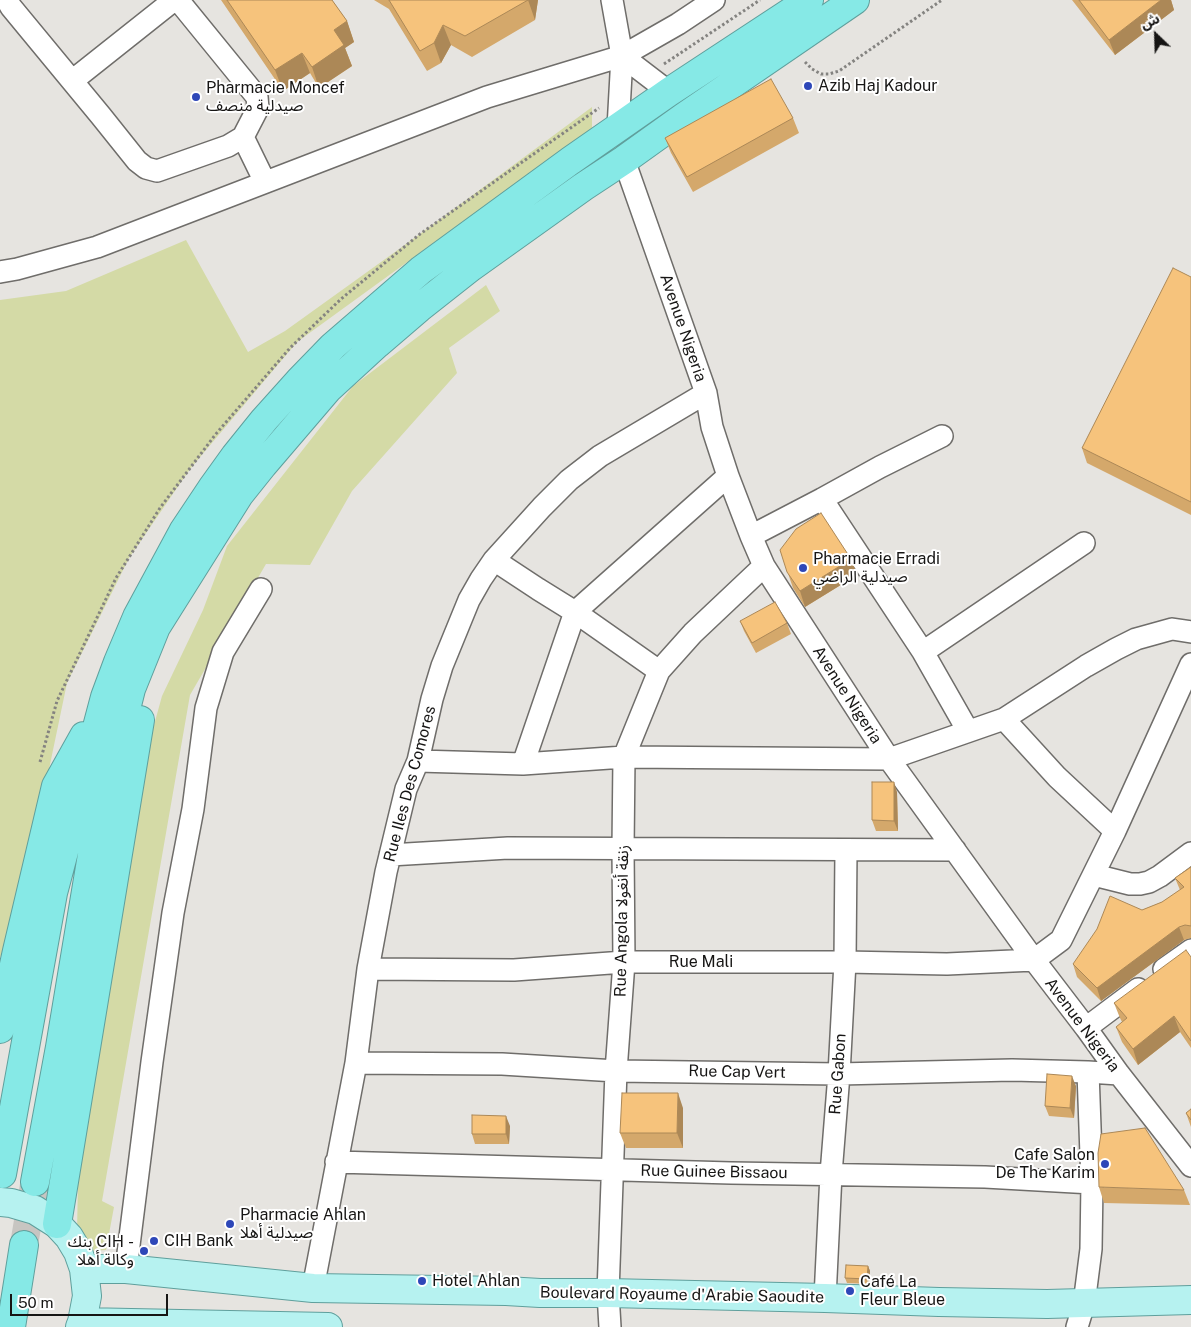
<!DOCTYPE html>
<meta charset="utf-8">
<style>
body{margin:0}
#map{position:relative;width:1191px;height:1327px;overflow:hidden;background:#e6e4e0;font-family:"Public Sans","Noto Sans Arabic",sans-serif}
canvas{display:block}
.north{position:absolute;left:1131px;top:10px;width:50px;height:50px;-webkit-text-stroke:4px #fff;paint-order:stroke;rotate:336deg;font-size:14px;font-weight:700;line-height:20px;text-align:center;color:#161514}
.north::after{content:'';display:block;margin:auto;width:18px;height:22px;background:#161514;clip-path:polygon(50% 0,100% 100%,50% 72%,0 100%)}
.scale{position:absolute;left:10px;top:1294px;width:158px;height:22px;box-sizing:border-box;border:2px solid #161514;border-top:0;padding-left:6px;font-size:15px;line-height:18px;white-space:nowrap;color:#161514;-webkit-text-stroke:4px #fff;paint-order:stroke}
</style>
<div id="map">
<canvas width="1191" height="1327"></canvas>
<div class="north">ش</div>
<div class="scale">50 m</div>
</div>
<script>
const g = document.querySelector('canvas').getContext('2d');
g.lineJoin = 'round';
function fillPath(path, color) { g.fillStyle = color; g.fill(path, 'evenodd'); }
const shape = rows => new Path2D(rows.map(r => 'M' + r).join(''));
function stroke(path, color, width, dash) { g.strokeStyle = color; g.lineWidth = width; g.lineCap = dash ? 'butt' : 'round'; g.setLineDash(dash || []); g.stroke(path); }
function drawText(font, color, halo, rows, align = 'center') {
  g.font = font + ' "Public Sans","Noto Sans Arabic",sans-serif'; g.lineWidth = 4; g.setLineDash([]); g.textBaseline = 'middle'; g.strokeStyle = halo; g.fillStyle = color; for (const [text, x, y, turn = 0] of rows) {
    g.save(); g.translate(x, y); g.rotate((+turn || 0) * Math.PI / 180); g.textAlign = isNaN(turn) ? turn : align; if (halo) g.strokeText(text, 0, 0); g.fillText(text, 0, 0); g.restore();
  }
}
fillPath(shape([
 [592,107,592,128,297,342,190,469,129,558,67,683,24,889,0,958,0,300,66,291,186,240,248,352,285,331,420,234],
 [486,285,500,311,449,348,457,373,352,491,310,565,266,564,190,695,102,1201,114,1207,106,1250,92,1251,77,1233,78,1180,137,787,162,696,203,610,227,546,353,386]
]), '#d4daa6');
stroke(shape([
 [24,1245,34,1185]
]), '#c7c5c1', 28, [28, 14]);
const minor = shape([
 [7,0,11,7,101,116,137,161,146,168,157,171,228,146,243,137,258,108,257,97,178,0],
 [612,0,622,56,618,128],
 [622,56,669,92],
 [72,81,174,0],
 [243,137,265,182],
 [624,160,706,393,712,427,728,476,751,536,764,566,889,759,1034,960,1086,1028,1119,1074,1191,1166],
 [0,272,17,269,97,247,487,97,622,56,678,24,714,0],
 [822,499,923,652,968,731],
 [751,536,822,499,880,467,942,436],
 [494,560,538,589,575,612,659,671],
 [923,652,1084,543],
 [1004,719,1057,777,1115,831],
 [418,761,523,764,624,757,889,759,1004,719,1086,666,1116,649,1136,639,1172,629,1191,632],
 [523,764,575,612,728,476],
 [390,855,508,848,955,850],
 [1094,875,1130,884,1140,884,1149,882,1160,876,1191,853],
 [368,969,514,970,624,962,845,962,947,964,1034,960,1061,940,1115,831,1191,664],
 [1164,969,1191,950],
 [1086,1028,1138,989],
 [356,1063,502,1064,616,1071,839,1074,1012,1070,1088,1072,1119,1074],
 [336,1162,731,1173,985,1177,1092,1183],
 [126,1269,152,1062,173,913,193,809,206,708,223,652,261,589],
 [313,1288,356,1063,368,969,386,872,406,789,418,761,432,699,442,666,469,600,481,579,494,560,542,507,569,480,600,456,706,393],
 [825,1298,831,1174,839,1074,845,962,846,850],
 [610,1327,608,1293,616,1071,624,962,623,849,624,757,659,671,693,633,764,566],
 [1077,1327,1084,1304,1091,1249,1092,1183,1088,1072]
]);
const major = shape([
 [0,1202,11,1203,35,1210,57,1224,69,1237,78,1252,84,1269,87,1296,82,1322,80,1327],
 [84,1269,126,1269,313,1288,506,1291,540,1293,608,1293,825,1298,939,1302,1047,1304,1191,1300],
 [82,1322,328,1327]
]);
const highway = shape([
 [0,1029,17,951,56,786,84,736],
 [2,1174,53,893,105,697,118,662,137,617,184,530,212,488,235,456,264,420,299,381,333,346,421,270,570,161,669,92,809,0],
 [35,1182,60,1047,97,825,131,689,156,627,239,495,263,465,328,389,377,344,419,308,471,267,583,187,624,160,684,117,855,0],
 [57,1224,140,720],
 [11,1327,24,1245]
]);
stroke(minor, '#6f6d6a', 24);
stroke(major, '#5f9f9c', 30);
stroke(highway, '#5f9f9c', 30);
stroke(shape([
 [805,62,812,69,821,74,829,74,839,71,942,0],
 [664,64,760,0],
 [40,762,57,701,116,578,160,508,215,435,290,348,341,299,420,234,599,108]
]), '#848380', 3, [2.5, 2.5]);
stroke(minor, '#fff', 21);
stroke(major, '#b6f2f0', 28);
stroke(highway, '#86e9e6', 28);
fillPath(shape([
 [221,0,332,0,347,21,354,42,345,48,352,66,319,88,310,73,283,91],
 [374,0,538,0,535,20,472,57,451,45,441,63,427,71,389,9],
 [1072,0,1171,0,1174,10,1115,55],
 [793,118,799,133,693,192,671,153,665,138],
 [1191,277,1191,515,1087,463,1082,448],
 [780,550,851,559,857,575,805,607,793,588],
 [740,621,787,623,791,634,756,653,744,631],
 [897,792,898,831,876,831,872,820],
 [1191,867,1191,938,1184,940,1101,1001,1077,977,1073,964,1142,910,1162,902,1180,890,1175,878],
 [1191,957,1191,1048,1180,1032,1138,1065,1122,1042,1116,1027,1122,1022,1120,1018,1114,1003],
 [1076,1086,1074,1118,1049,1116,1045,1106],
 [683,1108,683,1148,626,1148,620,1133],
 [1191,1109,1191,1127,1186,1113],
 [510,1126,509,1144,475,1144,472,1134],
 [1099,1187,1184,1190,1190,1205,1104,1203],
 [868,1266,870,1271,869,1284,847,1283,845,1278]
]), '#d4a86b');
fillPath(shape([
 [528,0,538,0,535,20],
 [1161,0,1171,0,1174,10,1115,55,1109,40],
 [347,21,354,42,345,48,352,66,319,88,312,67,334,30],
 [443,25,451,45,441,63,434,43],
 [302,53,310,73,283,91,275,70],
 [851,559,857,575,805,607,800,591],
 [894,782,897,792,898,831,894,821],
 [1179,927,1184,940,1101,1001,1097,988],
 [1174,1016,1180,1032,1138,1065,1133,1049],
 [1072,1076,1076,1086,1074,1118,1070,1108],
 [678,1093,683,1108,683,1148,677,1133],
 [506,1116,510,1126,509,1144,506,1134],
 [868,1266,870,1271,869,1284,867,1279]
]), '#ac8857');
const building = shape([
 [227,0,332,0,347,21,334,30,344,45,312,67,302,53,275,70,227,0],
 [389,0,528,0,465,36,443,25,434,43,420,51,389,0],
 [1079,0,1161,0,1109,40,1079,0],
 [771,79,793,118,687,177,665,138,771,79],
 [1173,268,1191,277,1191,502,1082,448,1173,268],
 [821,513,851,559,800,591,787,572,780,550,796,529,821,513],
 [775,602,787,623,752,643,740,621,775,602],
 [872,782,894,782,894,821,872,820,872,782],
 [1191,867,1191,926,1185,925,1179,927,1097,988,1073,964,1097,929,1110,896,1142,910,1162,902,1184,887,1175,878,1191,867],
 [1186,950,1191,957,1191,1041,1174,1016,1133,1049,1116,1027,1127,1018,1114,1003,1186,950],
 [1047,1074,1072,1076,1070,1108,1045,1106,1047,1074],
 [622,1093,678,1093,677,1133,620,1133,622,1093],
 [1191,1109,1191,1120,1186,1113,1191,1109],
 [472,1115,506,1116,506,1134,472,1134,472,1115],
 [1145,1128,1184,1190,1099,1187,1098,1153,1101,1134,1145,1128],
 [846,1265,868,1266,867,1279,845,1278,846,1265]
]);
fillPath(building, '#f6c37c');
stroke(building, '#ac8857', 1);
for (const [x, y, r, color] of [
 [808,86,5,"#2e47b8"],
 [196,97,5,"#2e47b8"],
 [803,568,5,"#2e47b8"],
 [1105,1164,5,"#2e47b8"],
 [230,1224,5,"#2e47b8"],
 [154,1241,5,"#2e47b8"],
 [144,1251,5,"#2e47b8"],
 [422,1281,5,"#2e47b8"],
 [850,1291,5,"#2e47b8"]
]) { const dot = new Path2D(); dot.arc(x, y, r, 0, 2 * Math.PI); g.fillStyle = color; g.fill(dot); stroke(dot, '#fff', 2); }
drawText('16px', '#161514', '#fff', [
 ["Azib Haj Kadour",818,86],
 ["Pharmacie Moncef",206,88],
 ["صيدلية منصف",206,106],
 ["Pharmacie Erradi",813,559],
 ["صيدلية الراضي",813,577],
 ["Cafe Salon",1095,1155,"right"],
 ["De The Karim",1095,1173,"right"],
 ["Pharmacie Ahlan",240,1215],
 ["صيدلية أهلا",240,1233],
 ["CIH Bank",164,1241],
 ["بنك CIH -",134,1242,"right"],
 ["وكالة أهلا",134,1260,"right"],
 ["Hotel Ahlan",432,1281],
 ["Café La",860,1282],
 ["Fleur Bleue",860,1300]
], 'left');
drawText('16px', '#161514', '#fff', [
 ["Avenue Nigeria",683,328,71],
 ["Avenue Nigeria",847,695,57],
 ["Rue Iles Des Comores",410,784,-75],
 ["Rue Angola زنقة أنغولا",622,921,-89],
 ["Rue Mali",701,962],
 ["Avenue Nigeria",1082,1025,53],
 ["Rue Cap Vert",737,1072,1],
 ["Rue Gabon",838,1074,-86],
 ["Rue Guinee Bissaou",714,1172,1],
 ["Boulevard Royaume d'Arabie Saoudite",682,1295,1]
]);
</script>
